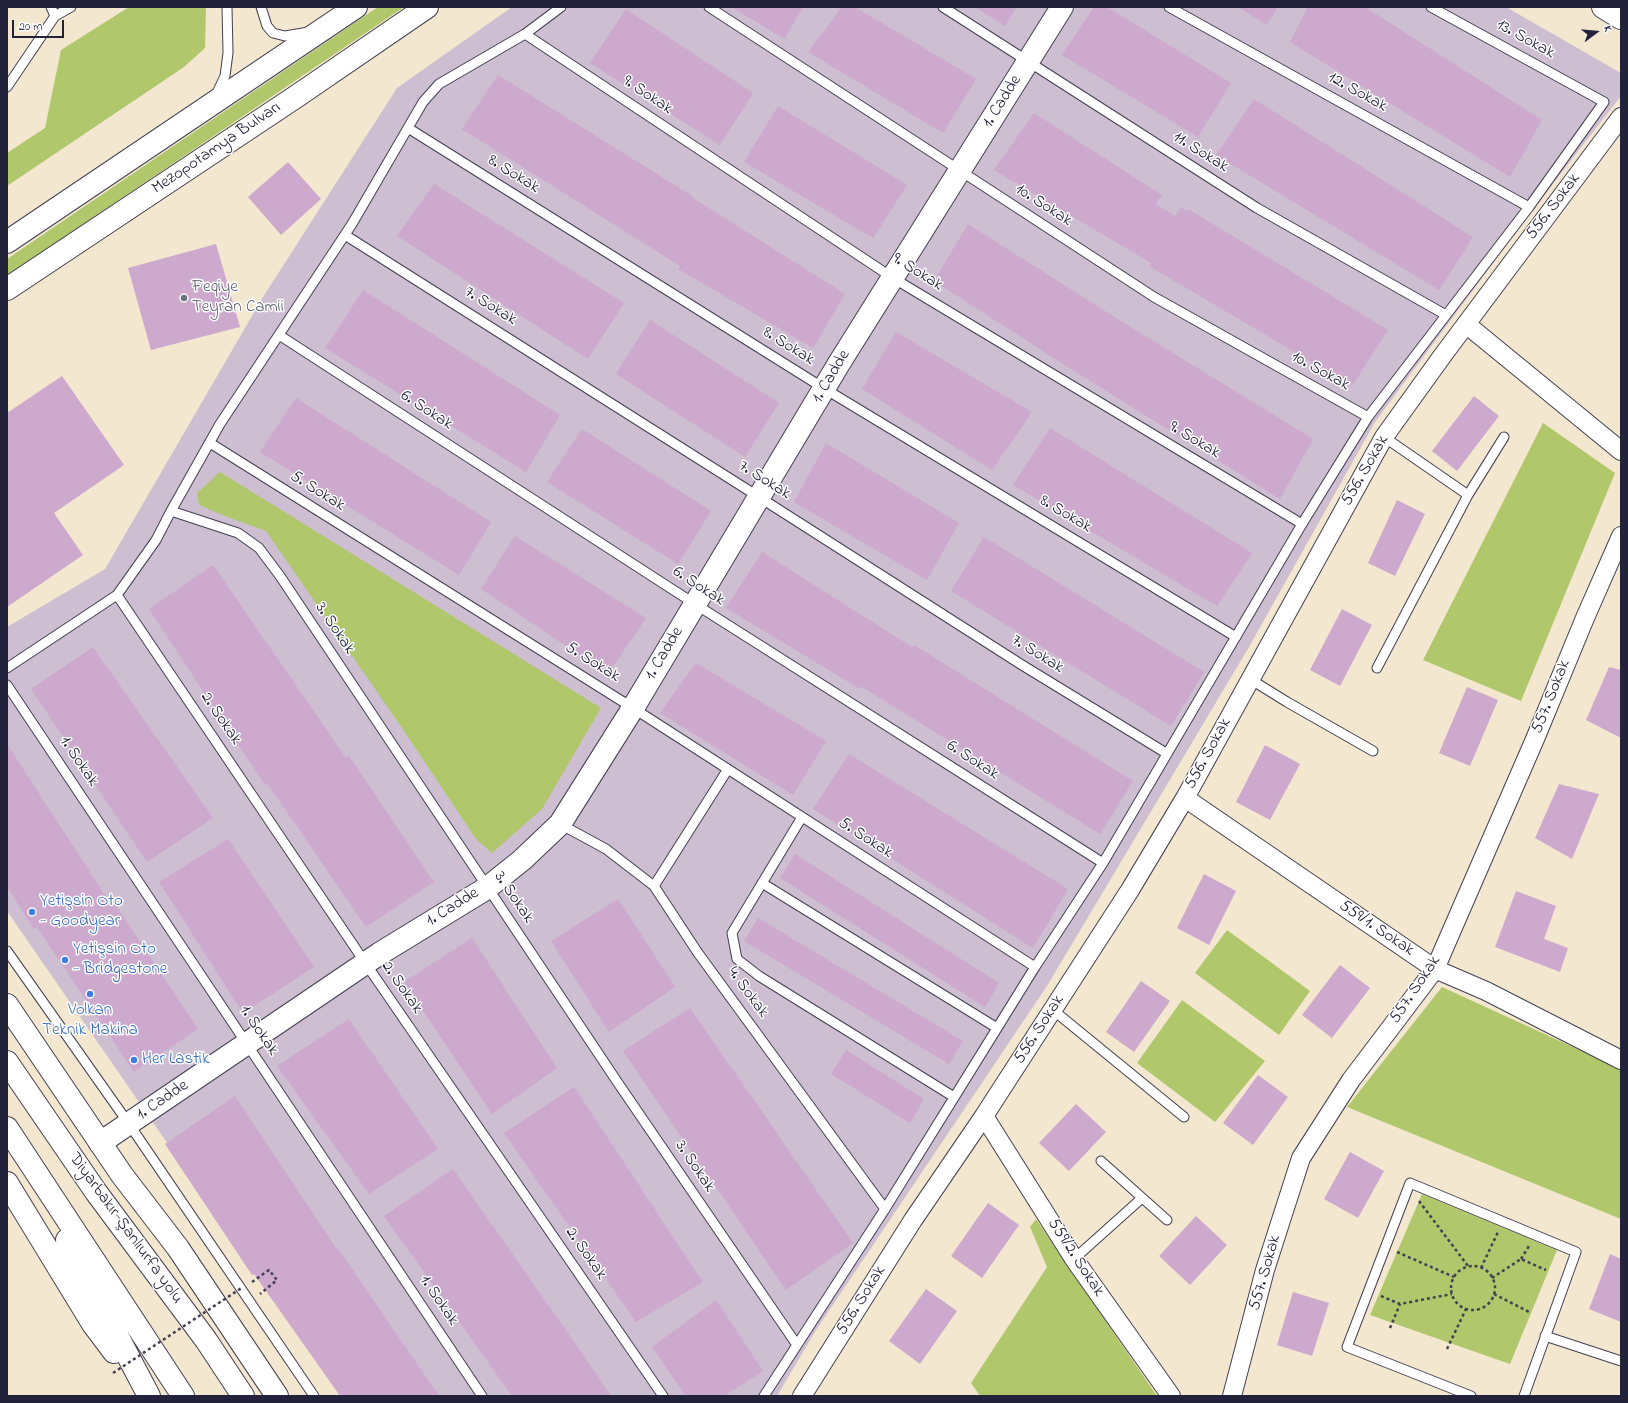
<!DOCTYPE html>
<meta charset="utf-8">
<style>
body{margin:0}
#map{position:relative;width:1628px;height:1403px;overflow:hidden;background:#f4e7d0;font-family:"Indie Flower",sans-serif}
canvas{display:block}
.frame{position:absolute;inset:0;border:8px solid #22223b;pointer-events:none}
.north{position:absolute;left:1576px;top:12px;width:40px;height:40px;-webkit-text-stroke:3px #fff;paint-order:stroke;rotate:74deg;font-size:11px;font-weight:700;line-height:16px;text-align:center;color:#22223b}
.north::after{content:'';display:block;margin:auto;width:14px;height:18px;background:#22223b;clip-path:polygon(50% 0,100% 100%,50% 72%,0 100%)}
.scale{position:absolute;left:12px;top:20px;width:52px;height:18px;box-sizing:border-box;border:2px solid #22223b;border-top:0;padding-left:5px;font-size:12px;line-height:14px;white-space:nowrap;color:#22223b;-webkit-text-stroke:3px #fff;paint-order:stroke}
</style>
<div id="map">
<canvas width="1628" height="1403"></canvas>
<div class="frame"></div>
<div class="north">K</div>
<div class="scale">20 m</div>
</div>
<script>
const g = document.querySelector('canvas').getContext('2d');
g.lineJoin = 'round';
function fillPath(path, color) { g.fillStyle = color; g.fill(path, 'evenodd'); }
const shape = rows => new Path2D(rows.map(r => 'M' + r).join(''));
function stroke(path, color, width, dash) { g.strokeStyle = color; g.lineWidth = width; g.lineCap = dash ? 'butt' : 'round'; g.setLineDash(dash || []); g.stroke(path); }
function drawText(font, color, halo, rows, align = 'center') {
  g.font = font + ' "Indie Flower",sans-serif'; g.lineWidth = 3; g.setLineDash([]); g.textBaseline = 'middle'; g.strokeStyle = halo; g.fillStyle = color; for (const [text, x, y, turn = 0] of rows) {
    g.save(); g.translate(x, y); g.rotate((+turn || 0) * Math.PI / 180); g.textAlign = isNaN(turn) ? turn : align; if (halo) g.strokeText(text, 0, 0); g.fillText(text, 0, 0); g.restore();
  }
}
fillPath(shape([
 [512,7,1506,7,1621,73,1621,96,1534,208,1375,422,1249,647,1047,986,816,1330,777,1396,342,1396,7,911,7,627,105,569,263,297,397,88]
]), '#cebed2');
fillPath(shape([
 [129,7,206,7,205,48,184,67,7,186,7,153,45,128,61,50],
 [378,7,404,7,7,276,7,259],
 [1543,423,1615,473,1521,701,1423,660],
 [220,472,601,708,542,809,492,853,476,839,404,731,266,531,222,515,199,505,197,493],
 [1227,930,1310,991,1279,1035,1195,973],
 [1442,987,1621,1069,1621,1219,1347,1107],
 [1182,1000,1265,1061,1215,1122,1137,1063],
 [1422,1194,1557,1250,1510,1364,1370,1315],
 [1036,1219,1157,1396,980,1396,971,1383,1047,1267,1030,1227]
]), '#b0c76c');
fillPath(shape([
 [732,7,803,7,784,39],
 [842,7,855,7,976,79,943,133,808,52],
 [975,7,1017,7,1005,26],
 [1094,7,1107,7,1231,83,1198,137,1062,55],
 [1238,7,1278,7,1267,25],
 [1308,7,1365,7,1542,120,1510,177,1290,42],
 [626,9,753,93,720,145,590,63],
 [498,75,694,197,693,198,845,294,813,348,678,269,680,266,462,129],
 [1254,99,1473,237,1439,290,1216,155],
 [778,106,907,185,873,238,744,162],
 [1034,113,1162,195,1156,204,1175,216,1181,207,1187,211,1188,209,1388,330,1352,386,1149,266,1151,263,994,170],
 [288,162,321,199,281,235,248,197],
 [434,184,624,303,588,359,397,236],
 [968,224,1116,318,1313,439,1280,499,1063,364,934,281],
 [216,244,240,327,151,350,128,268],
 [363,290,560,415,526,472,325,348],
 [650,320,779,403,745,457,616,374],
 [896,332,1032,412,992,470,862,389],
 [62,376,124,465,54,513,83,555,7,607,7,413],
 [1474,396,1499,416,1457,471,1432,451],
 [296,398,491,522,459,575,260,452],
 [1050,428,1252,553,1217,606,1013,485],
 [582,429,711,511,678,564,547,482],
 [826,443,959,523,927,580,794,502],
 [1397,500,1425,514,1395,576,1368,563],
 [515,536,646,618,608,674,481,589],
 [984,537,1204,672,1171,726,951,591],
 [762,552,912,647,914,645,1133,781,1100,834,862,687,860,689,726,608],
 [213,565,346,758,349,756,434,882,366,927,267,783,265,785,149,609],
 [1342,609,1372,625,1340,686,1310,670],
 [93,647,213,818,147,862,31,689],
 [696,663,826,741,793,795,660,713],
 [1609,667,1621,670,1621,738,1586,720],
 [1467,687,1498,700,1470,766,1439,753],
 [7,744,110,903,113,901,198,1029,134,1072,37,927,34,929,7,887],
 [1265,745,1300,764,1270,820,1236,802],
 [849,754,1068,889,1033,948,813,809],
 [1559,784,1599,794,1572,859,1535,838],
 [228,839,314,967,243,1013,159,882],
 [795,854,999,983,985,1007,780,878],
 [1204,874,1236,891,1209,945,1177,928],
 [1516,891,1556,906,1544,939,1568,948,1560,972,1495,947],
 [618,899,675,987,609,1032,551,941],
 [758,918,963,1041,949,1064,744,941],
 [472,938,557,1068,492,1114,404,982],
 [1340,965,1370,988,1332,1038,1302,1015],
 [1141,981,1170,1001,1134,1052,1106,1032],
 [690,1008,853,1243,786,1290,623,1051],
 [349,1019,438,1149,369,1194,277,1066],
 [846,1050,924,1099,910,1123,831,1074],
 [1258,1075,1288,1097,1253,1145,1223,1123],
 [574,1087,703,1282,636,1322,504,1133],
 [235,1096,336,1248,337,1247,439,1396,340,1396,254,1274,252,1275,165,1144],
 [1076,1104,1106,1132,1069,1171,1039,1143],
 [1350,1152,1384,1171,1358,1218,1324,1199],
 [453,1169,600,1379,611,1396,512,1396,384,1216],
 [988,1203,1019,1225,982,1278,951,1256],
 [1196,1216,1227,1245,1190,1285,1159,1256],
 [1610,1254,1621,1259,1621,1322,1589,1309],
 [926,1289,957,1311,920,1364,889,1341],
 [1293,1292,1329,1303,1312,1356,1277,1345],
 [716,1300,763,1371,724,1396,686,1396,652,1347]
]), '#cca9cd');
const service = shape([
 [261,7,267,26,273,33,285,36,309,32],
 [709,7,1154,297,1368,417],
 [943,7,1257,208,1446,315],
 [1169,7,1529,207],
 [55,16,71,7],
 [525,34,893,278,1302,524],
 [7,87,55,16,51,7],
 [216,95,225,76,228,53,227,7],
 [408,128,825,389,1236,637],
 [345,235,759,497,1022,665,1166,753],
 [279,335,695,604,1103,863],
 [1384,437,1468,495],
 [210,443,633,708,1035,967],
 [171,511,238,533,259,548,280,576,618,1083,797,1345],
 [117,595,366,964,663,1396],
 [7,668,117,595,156,540,171,511,220,424,352,224,423,102,439,84,525,34,561,7],
 [1377,668,1468,495,1504,437],
 [1250,679,1287,702,1373,751],
 [7,685,482,1396],
 [802,817,732,933,737,959,759,976,954,1097],
 [560,824,606,849,654,886,698,953,885,1209],
 [762,883,997,1028],
 [654,886,728,769],
 [7,951,129,1124,314,1396],
 [1053,1010,1184,1117],
 [1101,1161,1167,1220],
 [1074,1259,1142,1198],
 [1545,1336,1621,1361],
 [764,1396,885,1209,1035,967,1103,863,1302,524,1368,417,1529,207,1604,102,1431,7],
 [1471,1396,1347,1347,1410,1183,1576,1252,1524,1396]
]);
const minor = shape([
 [1466,324,1621,451],
 [1185,798,1435,969,1486,991,1621,1060],
 [984,1116,1074,1259,1171,1396],
 [802,1396,913,1220,984,1116,1130,890,1185,798,1384,437,1443,355,1621,117],
 [1232,1396,1265,1270,1301,1158,1351,1080,1435,969,1535,739,1585,618,1621,536]
]);
const tertiary = shape([
 [100,1143,379,954,487,888,522,860,560,824,633,708,838,365,1062,7]
]);
const secondary = shape([
 [1603,7,1621,18]
]);
const primary = shape([
 [7,242,356,7],
 [7,289,297,96,427,7]
]);
const trunk = shape([
 [7,1005,122,1175,178,1248,277,1396],
 [7,1062,96,1192,206,1340,243,1396],
 [7,1128,183,1396],
 [7,1183,93,1324,114,1352],
 [67,1240,149,1396]
]);
stroke(service, '#424051', 11);
stroke(minor, '#424051', 20);
stroke(tertiary, '#424051', 24);
stroke(secondary, '#424051', 24);
stroke(primary, '#424051', 24);
stroke(trunk, '#424051', 24);
stroke(shape([
 [1419,1201,1468,1266],
 [1397,1252,1454,1277],
 [1521,1259,1529,1246],
 '1451 1288a22 22 0 1 1 44 0a22 22 0 1 1-44 0Z',
 [1481,1268,1498,1232],
 [1492,1278,1521,1259,1546,1270],
 [252,1282,269,1270,277,1280,260,1294],
 [1494,1294,1531,1313],
 [1381,1296,1400,1304,1452,1294],
 [1390,1328,1400,1304],
 [1447,1349,1466,1309]
]), '#424051', 2.5, [3, 3]);
stroke(service, '#fff', 9);
stroke(minor, '#fff', 18);
stroke(tertiary, '#fff', 22);
stroke(secondary, '#fff', 22);
stroke(primary, '#fff', 22);
stroke(trunk, '#fff', 22);
stroke(shape([
 [113,1373,243,1287]
]), '#424051', 2.5, [3, 3]);
for (const [x, y, r, color] of [
 [184,298,4,"#6b7280"],
 [32,912,4,"#3f7fe0"],
 [65,960,4,"#3f7fe0"],
 [90,994,4,"#3f7fe0"],
 [134,1060,4,"#3f7fe0"]
]) { const dot = new Path2D(); dot.arc(x, y, r, 0, 2 * Math.PI); g.fillStyle = color; g.fill(dot); stroke(dot, '#fff', 1.5); }
drawText('17px', '#22223b', '#fff', [
 ["13. Sokak",1525,40,29],
 ["12. Sokak",1357,93,29],
 ["9. Sokak",647,96,34],
 ["1. Cadde",1003,102,-58],
 ["Mezopotamya Bulvarı",217,149,-34],
 ["11. Sokak",1200,153,32],
 ["8. Sokak",513,175,32],
 ["10. Sokak",1043,206,33],
 ["556. Sokak",1554,207,-53],
 ["9. Sokak",917,273,32],
 ["7. Sokak",490,307,32],
 ["8. Sokak",788,347,32],
 ["10. Sokak",1320,372,29],
 ["1. Cadde",832,377,-59],
 ["6. Sokak",426,411,33],
 ["9. Sokak",1194,441,31],
 ["556. Sokak",1366,471,-60],
 ["7. Sokak",764,481,32],
 ["5. Sokak",317,492,32],
 ["8. Sokak",1065,515,31],
 ["6. Sokak",698,587,33],
 ["3. Sokak",334,629,56],
 ["1. Cadde",665,654,-59],
 ["7. Sokak",1037,655,32],
 ["5. Sokak",592,663,32],
 ["557. Sokak",1552,697,-68],
 ["2. Sokak",220,719,56],
 ["556. Sokak",1209,754,-61],
 ["6. Sokak",972,761,33],
 ["1. Sokak",78,762,56],
 ["5. Sokak",865,839,33],
 ["3. Sokak",513,898,56],
 ["1. Cadde",453,908,-32],
 ["559/1. Sokak",1376,929,34],
 ["2. Sokak",401,988,55],
 ["557. Sokak",1416,990,-56],
 ["4. Sokak",747,993,54],
 ["556. Sokak",1040,1030,-57],
 ["1. Sokak",258,1031,56],
 ["1. Cadde",163,1101,-34],
 ["3. Sokak",694,1167,56],
 ["Diyarbakır-Şanlıurfa yolu",125,1229,54],
 ["2. Sokak",585,1254,55],
 ["559/2. Sokak",1075,1258,57],
 ["557. Sokak",1266,1273,-74],
 ["1. Sokak",438,1301,56],
 ["556. Sokak",862,1301,-58]
]);
drawText('17px', '#5b616d', '#fff', [
 ["Feqiye",192,288],
 ["Teyran Camii",192,308]
], 'left');
drawText('17px', '#366cbe', '#fff', [
 ["Yetişsin Oto",40,902],
 ["- Goodyear",40,922],
 ["Yetişsin Oto",73,950],
 ["- Bridgestone",73,970],
 ["Volkan",90,1011,"center"],
 ["Teknik Makina",90,1031,"center"],
 ["Her Lastik",142,1060]
], 'left');
</script>
